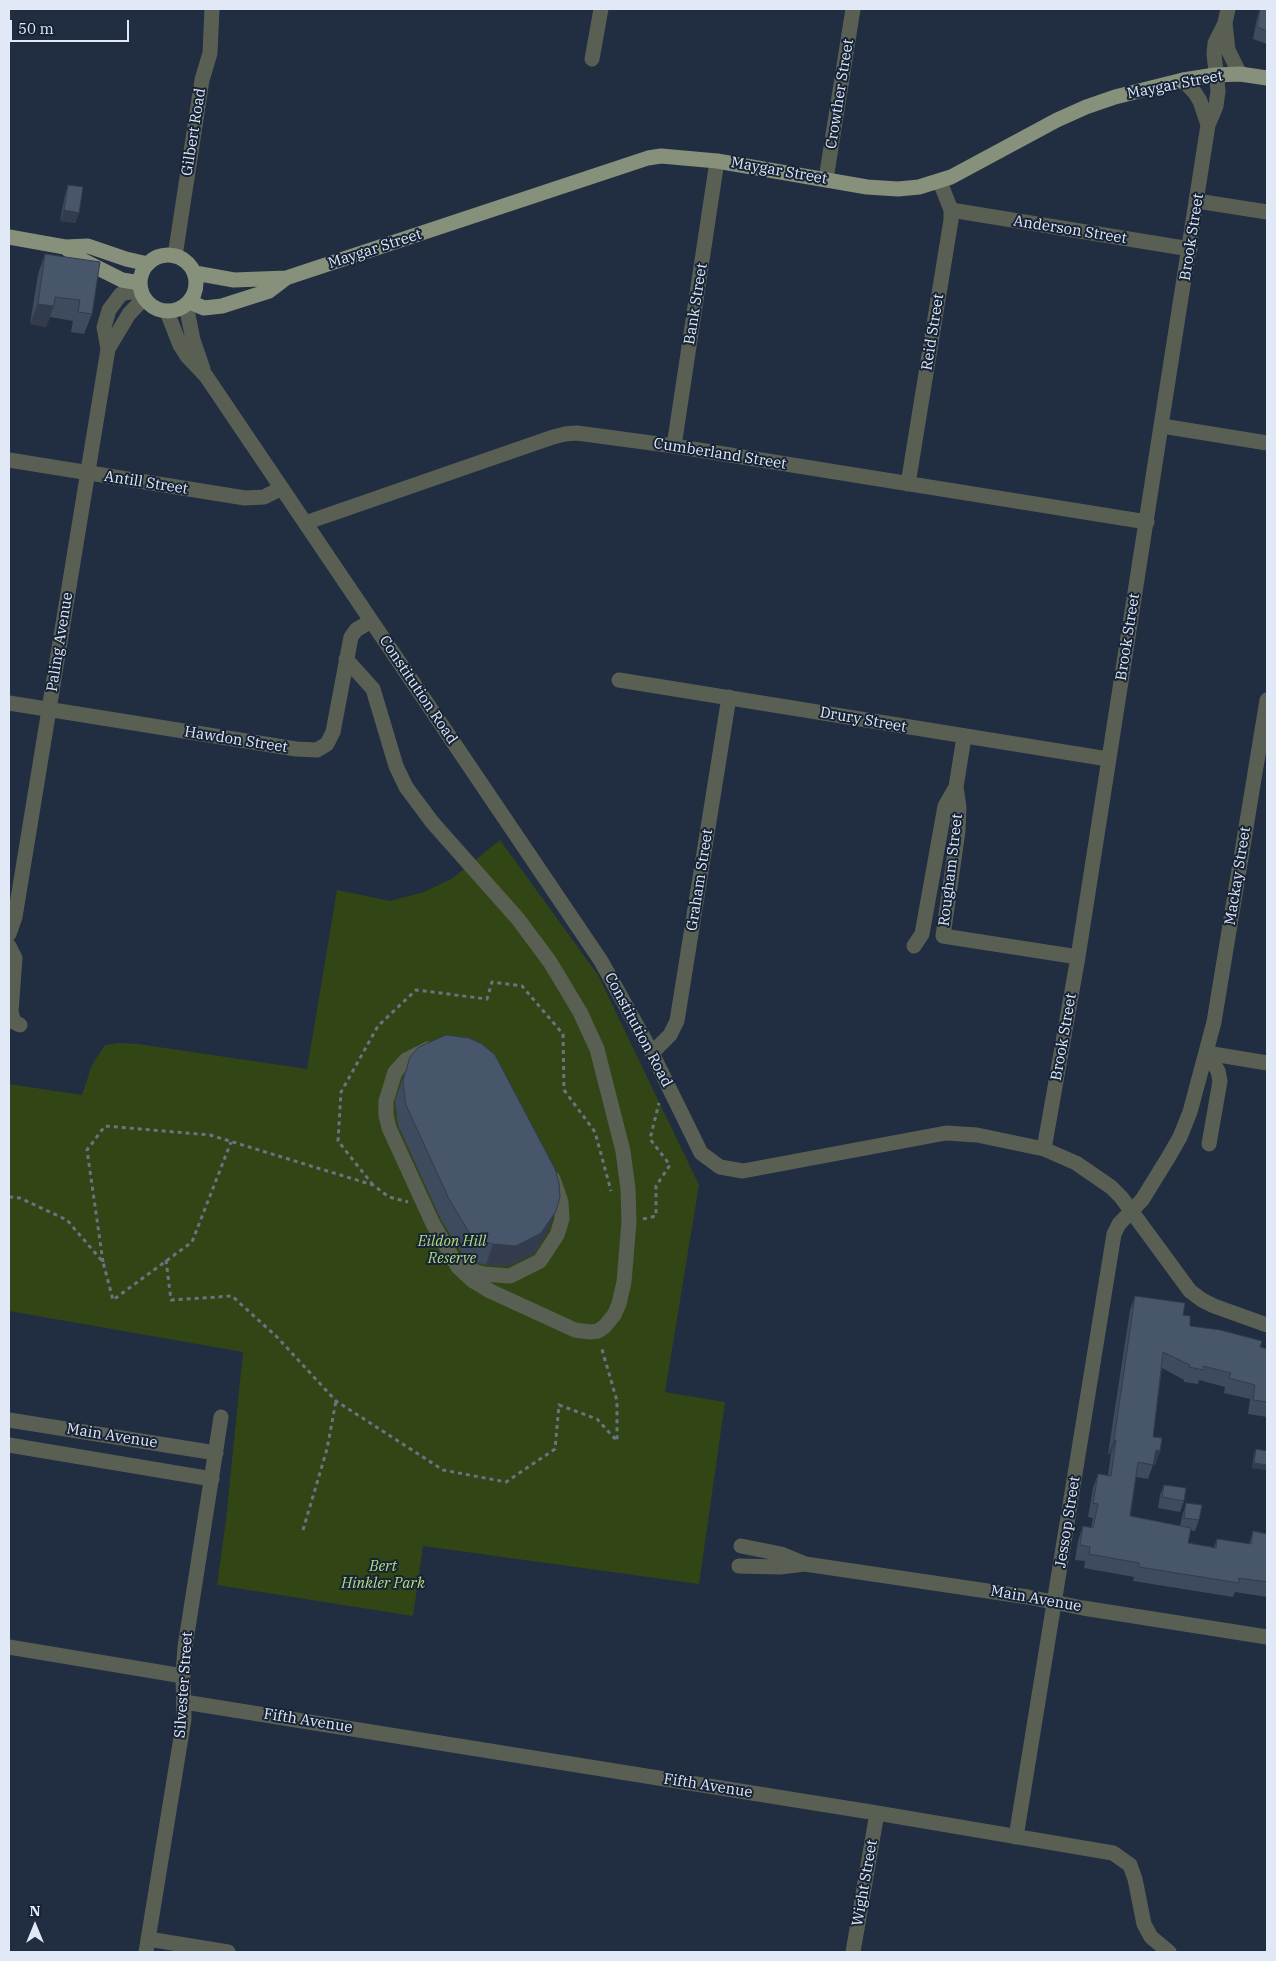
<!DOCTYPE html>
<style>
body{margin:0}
#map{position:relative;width:1276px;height:1961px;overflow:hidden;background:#212d41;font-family:"IBM Plex Serif",serif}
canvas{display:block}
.frame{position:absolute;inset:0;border:10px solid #e1e9f6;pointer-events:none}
.north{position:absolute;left:10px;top:1901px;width:50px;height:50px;-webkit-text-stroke:4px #172336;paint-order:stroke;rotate:0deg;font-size:14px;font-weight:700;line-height:20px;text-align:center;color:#e1e9f6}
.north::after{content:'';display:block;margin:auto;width:18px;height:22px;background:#e1e9f6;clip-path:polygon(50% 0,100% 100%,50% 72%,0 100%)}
.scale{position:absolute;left:10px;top:20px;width:119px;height:22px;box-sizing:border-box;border:2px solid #e1e9f6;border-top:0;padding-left:6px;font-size:15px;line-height:18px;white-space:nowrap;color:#e1e9f6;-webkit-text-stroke:4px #172336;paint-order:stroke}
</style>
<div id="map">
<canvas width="1276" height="1961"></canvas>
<div class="frame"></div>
<div class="north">N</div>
<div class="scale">50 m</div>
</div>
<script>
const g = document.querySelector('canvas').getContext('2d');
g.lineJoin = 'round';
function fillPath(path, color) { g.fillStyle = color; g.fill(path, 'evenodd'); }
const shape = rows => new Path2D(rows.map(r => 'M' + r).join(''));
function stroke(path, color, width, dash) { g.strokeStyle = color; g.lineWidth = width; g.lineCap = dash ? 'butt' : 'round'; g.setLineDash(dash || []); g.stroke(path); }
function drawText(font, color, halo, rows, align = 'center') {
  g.font = font + ' "IBM Plex Serif",serif'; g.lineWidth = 4; g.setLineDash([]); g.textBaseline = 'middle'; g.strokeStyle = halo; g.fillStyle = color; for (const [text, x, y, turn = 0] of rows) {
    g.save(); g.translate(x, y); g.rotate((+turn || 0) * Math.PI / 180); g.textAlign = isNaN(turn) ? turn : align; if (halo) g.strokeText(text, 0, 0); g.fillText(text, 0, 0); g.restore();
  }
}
fillPath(shape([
 [500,840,598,975,699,1185,665,1392,725,1402,699,1584,423,1546,413,1616,217,1585,226,1520,243,1352,9,1311,9,1084,82,1095,92,1065,105,1045,120,1043,138,1044,307,1069,337,890,390,901,424,892,453,878]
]), '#324615');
stroke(shape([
 [373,1185,338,1141,341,1092,378,1026,416,990,487,999,492,982,522,986,563,1034,564,1090,595,1132,611,1191],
 [9,1197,20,1198,67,1220,103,1262,113,1300,192,1242,231,1142],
 [643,1219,656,1216,656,1186,670,1165,650,1139,659,1103],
 [166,1260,171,1300,232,1296,277,1337,336,1401,443,1470,506,1482,555,1449,559,1405,597,1419,617,1441,617,1401,601,1346],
 [103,1262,87,1150,105,1126,210,1135,373,1185,389,1197,408,1202],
 [303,1530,327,1449,336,1401]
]), '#687384', 3, [4, 4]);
stroke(shape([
 [1225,23,1228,50,1240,74],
 [592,59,601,9],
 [1183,80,1195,93,1200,101,1208,125],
 [826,179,853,9],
 [1197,201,1267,212],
 [951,210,1190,249],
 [175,256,202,80,210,53,212,9],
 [186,305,193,340,203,369],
 [167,312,180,345,187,356,206,376,601,961,652,1053,701,1153,720,1167,743,1171,946,1133,977,1135,1044,1149,1076,1163,1111,1187,1121,1197,1190,1291,1202,1300,1214,1306,1267,1325],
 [108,349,129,314,144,298],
 [1162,426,1267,443],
 [674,446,717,161],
 [9,460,245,498,264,497,282,488],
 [908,484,951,220,951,210,940,182],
 [305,523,553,437,565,434,577,433,674,446,1147,522],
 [346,659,373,689,396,766,406,787,432,822,518,919,550,962,580,1012,597,1049,623,1151,628,1189,629,1222,624,1282,619,1304,614,1315,604,1327,598,1331,590,1332,575,1330,490,1291,472,1280,458,1267,433,1224,389,1128,386,1115,386,1101,395,1072,406,1060,428,1049],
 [619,680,1108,759],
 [9,703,296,749,317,750,327,744,333,732,351,637,356,630,371,621],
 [964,737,956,787,959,807,958,831,943,936,1078,957],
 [9,934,15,917,108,349,104,327,109,310,121,294,141,290],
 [9,946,15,958,11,1012,14,1022,20,1025],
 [914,946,922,934,945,806,956,787],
 [652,1053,670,1035,677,1021,729,697],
 [1207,1053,1218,1071,1220,1081,1209,1144],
 [1207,1053,1267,1063],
 [1044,1149,1078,957,1208,125,1216,106,1218,91,1214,54,1215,43,1225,23,1228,9],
 [458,1267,484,1274,510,1276,540,1261,557,1235,562,1219,561,1202,553,1179],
 [9,1420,216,1453],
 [9,1445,212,1479],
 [805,1564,1028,1597,1083,1608,1267,1637],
 [739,1566,780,1567,805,1564,781,1554,741,1546],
 [9,1647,183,1676],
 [184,1702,877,1813,1113,1853,1130,1865,1135,1879,1144,1924,1151,1937,1169,1952],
 [1016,1837,1114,1234,1119,1224,1142,1200,1168,1158,1180,1137,1190,1112,1214,1022,1267,700],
 [148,1939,228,1952],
 [146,1952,184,1719,183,1676,185,1647,221,1417],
 [853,1952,877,1813]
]), '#5a5f54', 15);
stroke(shape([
 [9,237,65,247,88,246,126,259,148,264],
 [65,247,78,258,122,280,140,283],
 '140 283a28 28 0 1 1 56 0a28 28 0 1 1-56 0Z',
 [195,273,234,280,286,278,648,158,661,156,717,161,867,187,898,189,919,187,951,177,1057,120,1086,107,1115,97,1183,80,1215,75,1240,74,1267,78],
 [190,302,204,308,222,306,269,291,286,278]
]), '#86907a', 15);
fillPath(shape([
 [1260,9,1267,9,1267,47,1266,47,1267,44,1253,39,1257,18],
 [68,185,79,213,75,223,60,221,65,195],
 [45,254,92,314,84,334,71,332,73,321,50,317,46,327,30,324,38,274],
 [410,1057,548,1231,534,1254,508,1266,486,1265,466,1259,441,1220,398,1125,395,1101],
 [1135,1296,1183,1315,1190,1326,1260,1347,1267,1349,1267,1417,1248,1414,1250,1399,1224,1393,1225,1387,1199,1380,1198,1384,1184,1382,1184,1380,1162,1368,1153,1437,1160,1451,1155,1465,1153,1465,1148,1479,1136,1477,1130,1516,1180,1526,1183,1513,1186,1503,1199,1520,1195,1531,1190,1530,1188,1543,1214,1547,1217,1539,1249,1544,1253,1531,1267,1534,1267,1597,1235,1592,1233,1597,1133,1581,1134,1577,1084,1568,1085,1561,1075,1560,1078,1541,1083,1526,1091,1528,1093,1518,1088,1517,1093,1488,1098,1474,1108,1475,1111,1454,1108,1454,1130,1310],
 [1256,1449,1267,1451,1267,1470,1252,1468,1254,1454],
 [1164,1485,1184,1501,1180,1512,1158,1508,1160,1495]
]), '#3e4a5d');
fillPath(shape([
 [64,210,79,213,75,223,60,221],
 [38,304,54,306,46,327,30,324],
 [556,1211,548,1231,534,1254,508,1266,486,1265,493,1244],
 [1114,1440,1116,1440,1111,1454,1108,1454],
 [1156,1450,1160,1451,1155,1465,1150,1464],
 [1254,1463,1267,1465,1267,1470,1252,1468]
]), '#323c4c');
const building = shape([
 [1260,9,1267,9,1267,31,1257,27,1260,9],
 [68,185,83,187,79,213,64,210,68,185],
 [45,254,100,262,92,314,78,312,80,300,55,297,54,306,38,304,45,254],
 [446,1035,469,1038,482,1044,495,1055,555,1169,559,1183,560,1197,556,1211,541,1233,516,1246,493,1244,473,1239,449,1199,406,1105,403,1081,410,1057,419,1047,446,1035],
 [1135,1296,1185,1303,1183,1315,1190,1316,1190,1326,1220,1330,1262,1341,1260,1347,1267,1349,1267,1402,1253,1400,1255,1385,1229,1378,1231,1373,1203,1366,1203,1370,1189,1367,1190,1365,1163,1352,1153,1437,1162,1438,1160,1451,1156,1450,1153,1465,1138,1462,1130,1516,1191,1528,1188,1543,1216,1548,1217,1539,1251,1544,1253,1531,1267,1534,1267,1582,1239,1578,1239,1583,1139,1567,1139,1563,1089,1554,1090,1547,1080,1545,1083,1526,1093,1528,1098,1504,1093,1503,1098,1474,1111,1476,1116,1440,1114,1440,1135,1296],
 [1256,1449,1267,1451,1267,1465,1254,1463,1256,1449],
 [1164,1485,1186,1488,1184,1501,1162,1497,1164,1485],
 [1186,1503,1202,1505,1199,1520,1184,1518,1186,1503]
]);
fillPath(building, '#48566c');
stroke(building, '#323c4c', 1);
drawText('15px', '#e1e9f6', '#172336', [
 ["Maygar Street",1175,85,-11],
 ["Crowther Street",840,94,-81],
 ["Gilbert Road",194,132,-81],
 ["Maygar Street",779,171,10],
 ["Anderson Street",1070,230,9],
 ["Brook Street",1192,237,-81],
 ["Maygar Street",375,249,-18],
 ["Bank Street",696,304,-81],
 ["Reid Street",933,332,-81],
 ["Cumberland Street",720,454,9],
 ["Antill Street",146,483,9],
 ["Brook Street",1128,637,-81],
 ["Paling Avenue",60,642,-81],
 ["Constitution Road",418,690,56],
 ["Drury Street",863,720,10],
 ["Hawdon Street",236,740,9],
 ["Rougham Street",951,870,-83],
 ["Mackay Street",1238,876,-81],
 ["Graham Street",700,880,-81],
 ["Constitution Road",638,1030,62],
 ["Brook Street",1064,1037,-80],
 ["Main Avenue",112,1436,9],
 ["Jessop Street",1068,1522,-81],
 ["Main Avenue",1036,1599,10],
 ["Silvester Street",184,1685,-86],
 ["Fifth Avenue",308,1721,9],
 ["Fifth Avenue",708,1786,9],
 ["Wight Street",865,1883,-80]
]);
drawText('italic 15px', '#b4dd7f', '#172336', [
 ["Eildon Hill",452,1242],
 ["Reserve",452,1259],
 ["Bert",383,1567],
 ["Hinkler Park",383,1584]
]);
</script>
